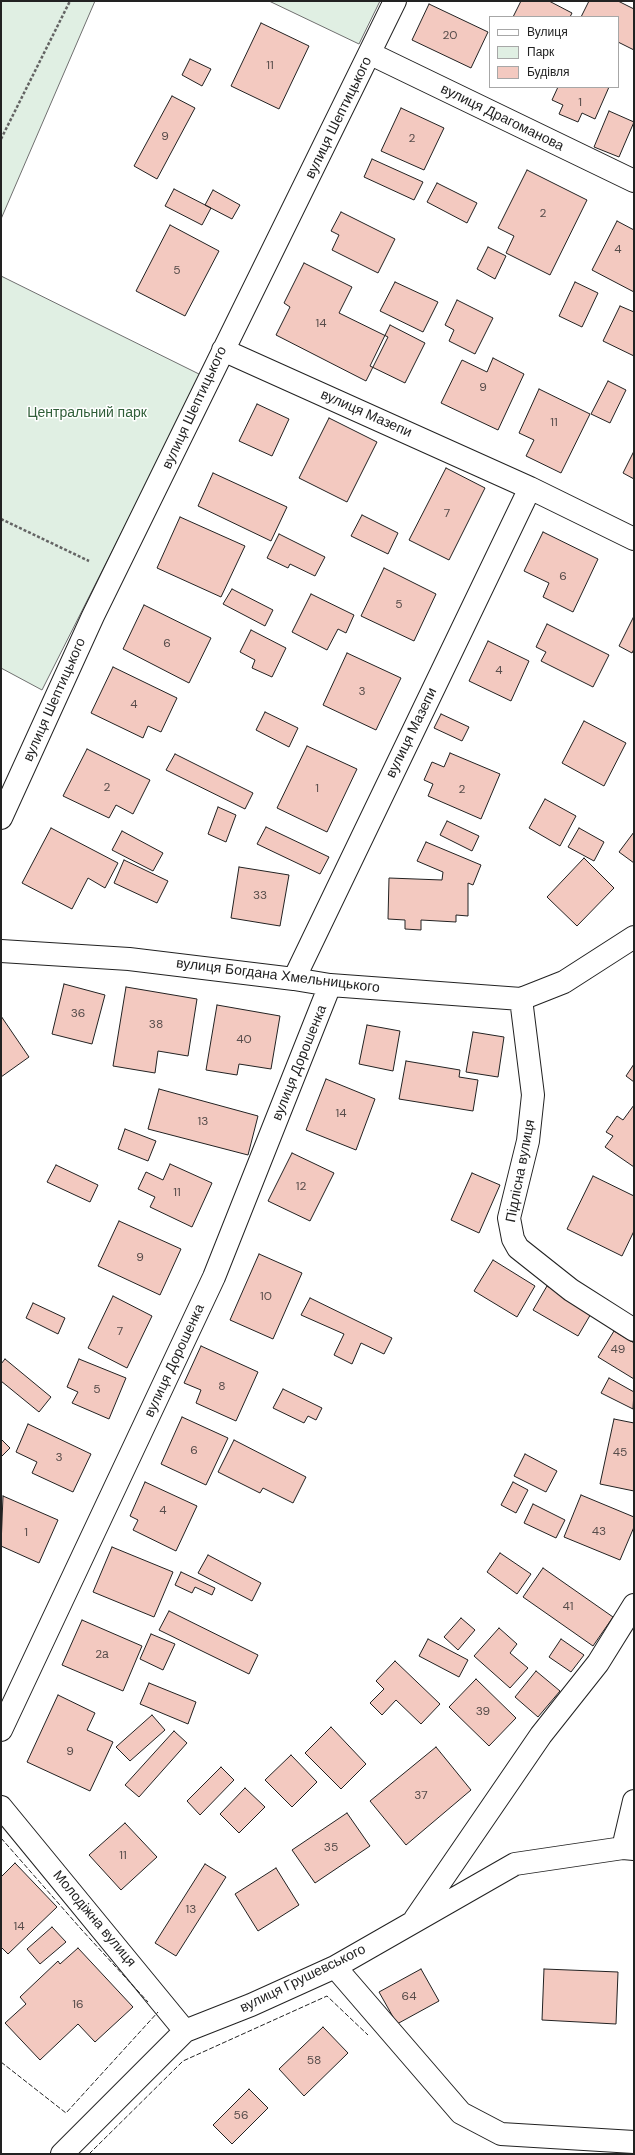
<!DOCTYPE html>
<meta charset="utf-8">
<style>
body{margin:0}
#map{position:relative;width:635px;height:2155px;overflow:hidden;background:#fff;font-family:"DM Sans",sans-serif}
canvas{display:block}
.frame{position:absolute;inset:0;border:2px solid #222;pointer-events:none}
.legend{position:absolute;left:489px;top:16px;width:130px;height:72px;box-sizing:border-box;background:#fff;border:1px solid #a7a7a7;margin:0;padding:5px 7px;list-style:none;font-size:12px;color:#222}
.legend li{display:flex;align-items:center;gap:8px;height:20px}
.legend b{width:20px;border:1px solid #a7a7a7}
</style>
<div id="map">
<canvas width="635" height="2155"></canvas>
<div class="frame"></div>
<ul class="legend">
<li><b style="height:5px;background:#fff"></b>Вулиця</li>
<li><b style="height:11px;background:#e0efe3"></b>Парк</li>
<li><b style="height:11px;background:#f3c9c0"></b>Будівля</li>
</ul>
</div>
<script>
const g = document.querySelector('canvas').getContext('2d');
g.lineJoin = 'round';
function fillPath(path, color) { g.fillStyle = color; g.fill(path, 'evenodd'); }
const shape = rows => new Path2D(rows.map(r => 'M' + r).join(''));
function stroke(path, color, width, dash) { g.strokeStyle = color; g.lineWidth = width; g.lineCap = dash ? 'butt' : 'round'; g.setLineDash(dash || []); g.stroke(path); }
function drawText(font, color, halo, rows, align = 'center') {
  g.font = font + ' "DM Sans",sans-serif'; g.lineWidth = 3; g.setLineDash([]); g.textBaseline = 'middle'; g.strokeStyle = halo; g.fillStyle = color; for (const [text, x, y, turn = 0] of rows) {
    g.save(); g.translate(x, y); g.rotate((+turn || 0) * Math.PI / 180); g.textAlign = isNaN(turn) ? turn : align; if (halo) g.strokeText(text, 0, 0); g.fillText(text, 0, 0); g.restore();
  }
}
const green = shape([
 [1,1,95,1,1,219,1,1],
 [269,1,380,1,359,44,269,1],
 [1,276,201,375,42,690,1,668,1,276]
]);
fillPath(green, '#e0efe3');
stroke(green, '#6f6f6f', 1);
const building = shape([
 [521,1,549,1,572,13,570,17,513,17,521,1],
 [589,1,618,1,634,9,634,50,618,42,618,17,581,17,589,1],
 [429,4,488,32,471,68,412,40,429,4],
 [261,23,309,46,279,109,231,86,261,23],
 [190,59,211,69,202,86,182,75,190,59],
 [558,87,609,87,595,119,582,113,578,122,559,114,563,105,552,100,558,87],
 [172,96,195,108,157,179,134,166,172,96],
 [401,108,444,128,424,170,381,151,401,108],
 [609,111,634,122,619,157,594,147,609,111],
 [372,159,423,182,414,200,364,177,372,159],
 [527,170,587,200,550,275,506,253,514,236,498,228,527,170],
 [437,183,477,203,467,223,427,202,437,183],
 [174,189,211,208,202,225,165,206,174,189],
 [213,190,240,205,232,219,205,205,213,190],
 [341,212,395,239,378,273,332,250,339,235,331,231,341,212],
 [617,221,634,230,634,292,592,270,617,221],
 [170,225,219,251,185,316,136,291,170,225],
 [488,247,506,256,495,279,477,269,488,247],
 [304,263,352,287,339,313,388,337,366,381,276,335,290,307,284,303,304,263],
 [395,282,438,302,423,332,380,311,395,282],
 [575,282,598,293,582,327,559,316,575,282],
 [457,300,493,318,475,354,449,341,454,330,445,325,457,300],
 [620,306,634,312,634,356,603,341,620,306],
 [390,325,425,343,405,383,370,366,390,325],
 [493,358,524,374,498,430,441,403,462,360,487,372,493,358],
 [608,381,626,390,610,423,591,414,608,381],
 [539,389,590,414,561,473,526,456,534,440,519,433,539,389],
 [257,404,289,419,272,456,239,441,257,404],
 [329,418,377,442,347,502,299,478,329,418],
 [634,451,634,479,623,473,634,451],
 [446,468,485,488,449,560,409,540,446,468],
 [213,473,287,507,271,541,198,506,213,473],
 [362,515,398,533,388,554,351,536,362,515],
 [180,517,245,546,221,597,157,568,180,517],
 [543,532,598,559,573,612,543,597,549,583,524,571,543,532],
 [279,534,325,557,315,576,290,564,288,568,267,558,279,534],
 [384,568,436,594,414,641,361,616,384,568],
 [232,589,273,610,265,626,223,604,232,589],
 [311,594,354,615,346,633,338,629,327,650,292,632,311,594],
 [144,605,211,638,189,683,123,649,144,605],
 [634,616,634,649,632,653,619,646,634,616],
 [547,624,609,655,593,687,541,661,546,652,536,647,547,624],
 [251,630,286,648,272,677,252,668,255,660,240,652,251,630],
 [488,641,529,661,511,701,469,681,488,641],
 [347,653,401,678,376,730,323,705,347,653],
 [113,667,177,698,161,732,148,726,143,738,91,713,113,667],
 [265,712,298,728,289,747,256,730,265,712],
 [441,714,469,727,462,741,434,728,441,714],
 [584,721,626,743,604,786,562,763,584,721],
 [307,746,357,769,327,832,277,808,307,746],
 [87,749,150,780,133,814,116,805,109,818,63,796,87,749],
 [450,753,500,774,481,819,428,796,433,784,424,780,432,762,444,767,450,753],
 [175,754,253,793,245,809,166,770,175,754],
 [545,799,576,816,560,846,529,828,545,799],
 [218,807,236,815,226,842,208,834,218,807],
 [447,821,479,836,472,851,440,835,447,821],
 [266,827,329,857,320,874,257,844,266,827],
 [51,828,118,863,105,888,88,878,72,909,22,883,51,828],
 [579,828,604,842,594,861,568,847,579,828],
 [122,831,163,853,153,871,112,850,122,831],
 [634,832,634,863,619,852,634,832],
 [426,842,481,865,473,885,468,883,468,916,456,915,456,922,421,920,421,930,405,929,405,920,388,919,389,878,442,880,443,872,417,861,426,842],
 [584,858,614,888,577,926,547,897,584,858],
 [124,860,168,881,157,903,114,883,124,860],
 [239,867,289,875,280,926,231,918,239,867],
 [64,984,105,995,92,1044,52,1034,64,984],
 [126,987,197,999,188,1056,158,1051,155,1073,113,1066,126,987],
 [217,1005,280,1016,271,1069,239,1064,237,1075,206,1070,217,1005],
 [1,1016,29,1057,1,1077,1,1016],
 [367,1025,400,1031,393,1071,359,1064,367,1025],
 [473,1032,504,1037,498,1077,466,1072,473,1032],
 [406,1061,460,1070,459,1077,478,1080,473,1111,399,1099,406,1061],
 [634,1064,634,1082,626,1076,634,1064],
 [326,1079,375,1099,356,1150,306,1130,326,1079],
 [159,1089,258,1116,248,1155,148,1129,159,1089],
 [634,1105,634,1167,605,1147,613,1136,606,1132,617,1116,623,1120,634,1105],
 [125,1129,156,1141,148,1161,118,1149,125,1129],
 [292,1153,334,1173,310,1221,268,1201,292,1153],
 [170,1164,212,1183,192,1227,150,1207,155,1197,138,1189,146,1172,163,1180,170,1164],
 [56,1165,98,1185,90,1202,47,1182,56,1165],
 [472,1173,500,1185,479,1233,451,1220,472,1173],
 [593,1176,634,1196,634,1231,622,1256,567,1229,593,1176],
 [119,1221,181,1249,160,1295,98,1266,119,1221],
 [259,1254,302,1273,273,1339,230,1320,259,1254],
 [493,1260,535,1286,517,1317,474,1291,493,1260],
 [547,1286,592,1312,578,1336,533,1310,547,1286],
 [113,1296,152,1316,127,1368,88,1348,113,1296],
 [310,1298,392,1338,384,1354,361,1343,352,1364,334,1355,344,1334,301,1315,310,1298],
 [33,1303,65,1318,58,1334,26,1318,33,1303],
 [614,1331,634,1343,634,1379,598,1357,614,1331],
 [201,1346,258,1372,236,1421,196,1403,201,1390,184,1383,201,1346],
 [5,1359,51,1397,39,1412,1,1381,1,1364,5,1359],
 [79,1359,126,1378,109,1419,72,1403,78,1392,67,1387,79,1359],
 [609,1378,634,1392,633,1409,601,1393,609,1378],
 [283,1389,322,1408,316,1420,308,1416,304,1423,273,1408,283,1389],
 [182,1417,228,1438,206,1485,161,1464,182,1417],
 [614,1419,634,1423,634,1491,600,1484,614,1419],
 [28,1424,91,1454,73,1492,32,1473,37,1462,16,1452,28,1424],
 [1,1439,10,1448,1,1457,1,1439],
 [234,1440,306,1477,293,1503,263,1488,260,1493,218,1472,234,1440],
 [525,1454,557,1471,546,1492,514,1476,525,1454],
 [145,1482,197,1506,176,1551,133,1530,138,1520,130,1516,145,1482],
 [513,1482,528,1490,516,1513,501,1505,513,1482],
 [581,1495,634,1517,634,1527,620,1560,564,1537,581,1495],
 [3,1496,58,1520,39,1563,1,1546,3,1496],
 [533,1504,565,1520,556,1538,524,1523,533,1504],
 [112,1547,173,1572,154,1617,93,1592,112,1547],
 [500,1553,531,1574,517,1594,487,1572,500,1553],
 [208,1555,261,1583,252,1601,198,1573,208,1555],
 [543,1568,613,1617,593,1646,523,1597,543,1568],
 [181,1572,215,1588,212,1595,195,1587,192,1593,175,1585,181,1572],
 [169,1611,258,1655,249,1674,159,1630,169,1611],
 [461,1618,475,1630,458,1650,444,1637,461,1618],
 [82,1620,142,1646,123,1691,62,1665,82,1620],
 [499,1628,517,1644,510,1653,528,1668,510,1688,474,1656,499,1628],
 [151,1634,175,1644,163,1670,140,1659,151,1634],
 [428,1639,468,1660,459,1677,419,1656,428,1639],
 [561,1639,584,1655,571,1672,549,1657,561,1639],
 [395,1661,440,1704,421,1724,396,1700,382,1715,370,1703,384,1689,376,1681,395,1661],
 [536,1671,560,1691,538,1717,515,1697,536,1671],
 [476,1679,516,1718,489,1746,449,1707,476,1679],
 [149,1683,196,1702,188,1724,140,1704,149,1683],
 [58,1695,95,1713,87,1730,113,1742,90,1791,27,1762,58,1695],
 [152,1715,165,1730,130,1761,116,1747,152,1715],
 [331,1727,366,1764,341,1789,305,1753,331,1727],
 [174,1731,187,1743,139,1797,125,1785,174,1731],
 [436,1747,471,1790,406,1845,370,1801,436,1747],
 [291,1755,317,1782,292,1807,265,1780,291,1755],
 [221,1767,234,1780,200,1815,187,1801,221,1767],
 [245,1788,265,1807,239,1833,220,1814,245,1788],
 [347,1813,370,1846,315,1883,292,1850,347,1813],
 [125,1823,157,1857,121,1890,89,1855,125,1823],
 [15,1863,57,1907,8,1954,1,1947,1,1877,15,1863],
 [205,1864,226,1877,176,1956,155,1943,205,1864],
 [276,1868,299,1905,258,1931,235,1894,276,1868],
 [52,1927,66,1942,40,1964,27,1949,52,1927],
 [78,1948,133,2007,95,2042,78,2024,40,2060,5,2023,26,2004,20,1997,58,1961,60,1964,78,1948],
 [421,1969,439,2001,397,2024,379,1992,421,1969],
 [544,1969,618,1972,616,2024,542,2020,544,1969],
 [323,2027,348,2053,304,2096,279,2069,323,2027],
 [249,2089,268,2108,232,2144,213,2125,249,2089]
]);
fillPath(building, '#f3c9c0');
stroke(building, '#222', 1);
const minor = shape([
 [371,54,634,181],
 [223,350,530,488,634,539],
 [1,818,93,616,395,1],
 [1,951,129,959,294,979,330,985,521,999,564,982,634,937],
 [294,979,530,488],
 [521,999,533,1095,528,1141,509,1218,513,1239,518,1248,571,1290,634,1330],
 [1,1730,214,1277,330,985],
 [1,1807,185,2031],
 [623,1848,634,1801],
 [415,1919,541,1735,598,1663,634,1605],
 [335,1967,461,2113,501,2134,634,2142],
 [62,2154,185,2031,251,2005,335,1967,515,1864,623,1848,634,1849]
]);
stroke(minor, '#222', 24);
stroke(shape([
 [1,139,70,1],
 [1,519,89,561]
]), '#646464', 2.5, [3, 2]);
stroke(minor, '#fff', 22);
stroke(shape([
 [1,1838,81,1929,148,2002],
 [1,2062,66,2113,158,2012],
 [89,2154,183,2061,327,1996,368,2035]
]), '#222', 1, [5, 2]);
drawText('12px', '#564c4a', null, [
 ["20",450,36],
 ["11",270,66],
 ["1",580,103],
 ["9",165,137],
 ["2",412,139],
 ["2",543,214],
 ["4",618,250],
 ["5",177,271],
 ["14",321,324],
 ["9",483,388],
 ["11",554,423],
 ["7",447,514],
 ["6",563,577],
 ["5",399,605],
 ["6",167,644],
 ["4",499,671],
 ["3",362,692],
 ["4",134,705],
 ["2",107,788],
 ["1",317,789],
 ["2",462,790],
 ["33",260,896],
 ["36",78,1014],
 ["38",156,1025],
 ["40",244,1040],
 ["14",341,1114],
 ["13",203,1122],
 ["12",301,1187],
 ["11",177,1193],
 ["9",140,1258],
 ["10",266,1297],
 ["7",120,1332],
 ["49",618,1350],
 ["8",222,1387],
 ["5",97,1390],
 ["6",194,1451],
 ["45",620,1453],
 ["3",59,1458],
 ["4",163,1511],
 ["43",599,1532],
 ["1",26,1533],
 ["41",568,1607],
 ["2а",102,1655],
 ["39",483,1712],
 ["9",70,1752],
 ["37",421,1796],
 ["35",331,1848],
 ["11",123,1856],
 ["13",191,1910],
 ["14",19,1927],
 ["64",409,1997],
 ["16",78,2005],
 ["58",314,2061],
 ["56",241,2116]
]);
drawText('14px', '#222', '#fff', [
 ["вулиця Шептицького",339,118,-64],
 ["вулиця Драгоманова",502,118,26],
 ["вулиця Шептицького",195,408,-65],
 ["вулиця Мазепи",366,414,24],
 ["вулиця Шептицького",55,700,-66],
 ["вулиця Мазепи",412,733,-64],
 ["вулиця Богдана Хмельницького",278,976,7],
 ["вулиця Дорошенка",300,1063,-68],
 ["Підлісна вулиця",521,1171,-79],
 ["вулиця Дорошенка",175,1361,-65],
 ["Молодіжна вулиця",94,1919,50],
 ["вулиця Грушевського",303,1979,-26]
]);
drawText('14px', '#2f5e38', '#fff', [
 ["Центральний парк",87,413]
]);
</script>
